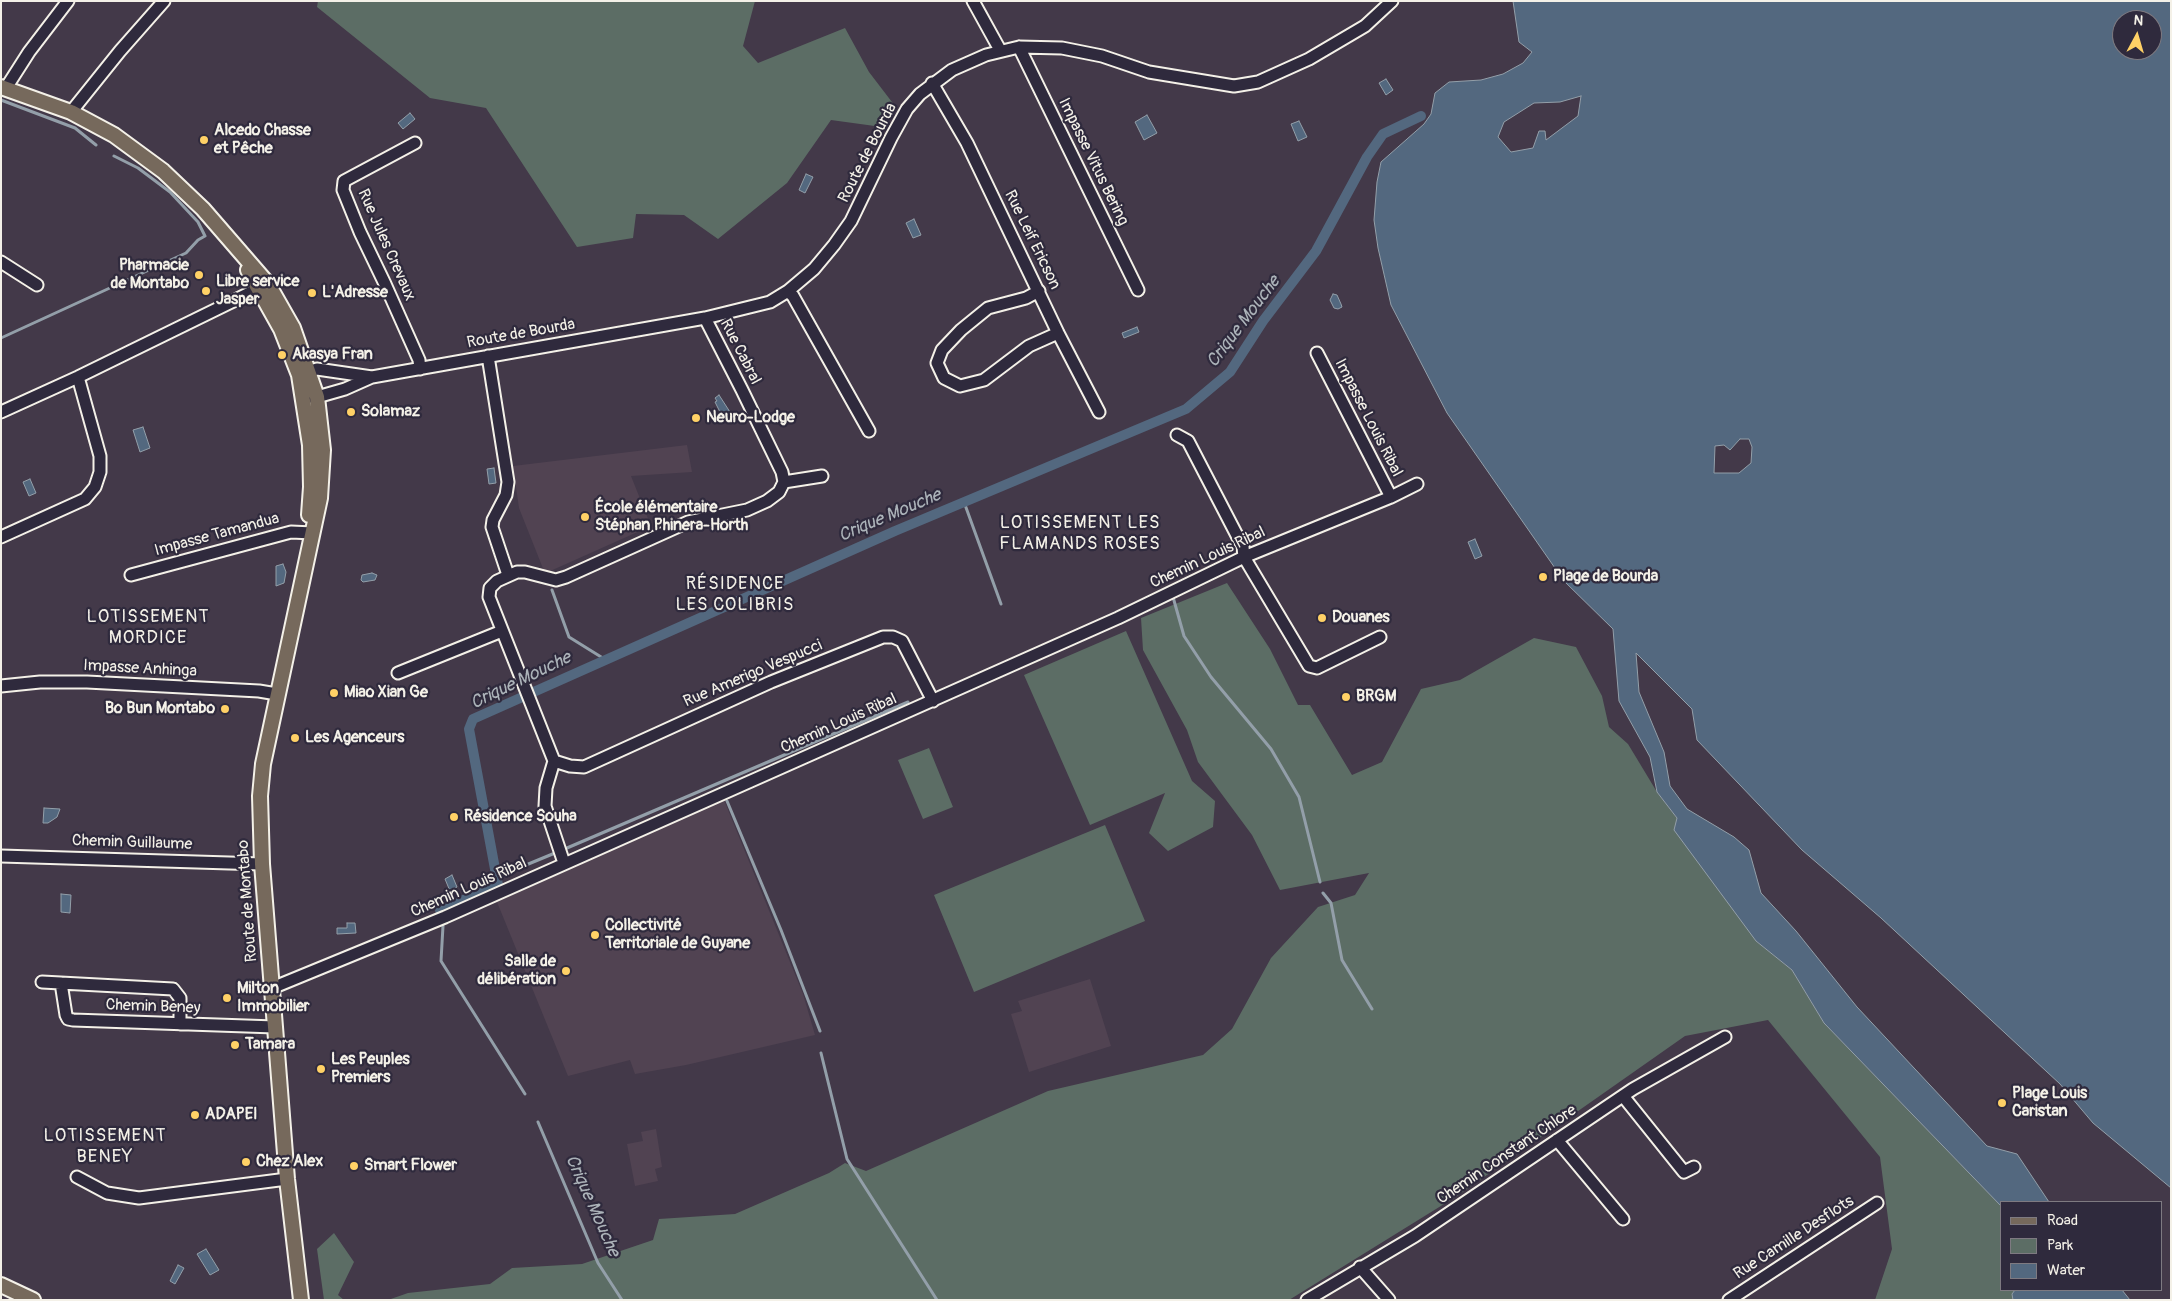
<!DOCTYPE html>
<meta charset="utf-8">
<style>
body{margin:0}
#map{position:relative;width:2172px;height:1301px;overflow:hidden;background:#433949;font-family:Pangolin,sans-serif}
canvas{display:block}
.frame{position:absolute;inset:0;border:2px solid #f4f1e8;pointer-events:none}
.legend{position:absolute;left:2000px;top:1201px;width:162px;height:90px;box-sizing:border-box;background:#2f2a3d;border:1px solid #7e7a81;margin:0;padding:6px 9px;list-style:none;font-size:15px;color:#f4f1e8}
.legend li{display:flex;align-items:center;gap:10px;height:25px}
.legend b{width:25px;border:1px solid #7e7a81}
.north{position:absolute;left:2112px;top:10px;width:50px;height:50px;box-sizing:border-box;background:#2f2a3d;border:1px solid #7e7a81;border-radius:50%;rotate:6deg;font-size:14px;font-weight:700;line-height:20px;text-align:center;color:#f4f1e8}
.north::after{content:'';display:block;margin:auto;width:18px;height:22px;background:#ffd166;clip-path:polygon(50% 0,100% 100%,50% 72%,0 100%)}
</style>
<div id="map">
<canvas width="2172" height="1301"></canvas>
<div class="frame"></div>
<ul class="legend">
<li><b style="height:6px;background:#76695c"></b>Road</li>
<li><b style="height:14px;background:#5c6d65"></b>Park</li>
<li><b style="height:14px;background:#53687f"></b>Water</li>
</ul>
<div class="north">N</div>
</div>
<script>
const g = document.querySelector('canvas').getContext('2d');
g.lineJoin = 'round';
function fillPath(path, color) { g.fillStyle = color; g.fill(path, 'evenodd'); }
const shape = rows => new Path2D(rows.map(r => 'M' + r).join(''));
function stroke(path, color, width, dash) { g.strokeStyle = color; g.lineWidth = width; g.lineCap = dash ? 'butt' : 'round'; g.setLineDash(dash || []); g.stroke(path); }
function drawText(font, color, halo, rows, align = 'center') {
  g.font = font + ' Pangolin,sans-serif'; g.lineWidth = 4.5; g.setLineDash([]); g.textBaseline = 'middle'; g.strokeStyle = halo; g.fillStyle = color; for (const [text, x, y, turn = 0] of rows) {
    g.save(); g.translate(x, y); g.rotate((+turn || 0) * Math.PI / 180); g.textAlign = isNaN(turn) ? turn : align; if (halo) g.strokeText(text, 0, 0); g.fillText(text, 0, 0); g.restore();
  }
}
fillPath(shape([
 [687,445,692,472,631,476,651,526,548,572,544,571,519,508,513,466],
 [724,800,803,994,815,1035,686,1065,635,1074,630,1060,568,1076,497,902],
 [1090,979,1111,1046,1029,1072,1011,1014,1022,1011,1018,1001],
 [656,1129,662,1167,655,1169,658,1181,635,1186,627,1144,643,1141,641,1132]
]), '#514352');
fillPath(shape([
 [318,1,755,1,743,46,758,63,845,28,869,72,895,106,882,127,831,120,787,183,718,239,684,215,636,214,633,238,577,247,486,108,430,98,317,7],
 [1227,583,1270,649,1298,705,1310,705,1352,775,1382,762,1421,689,1460,680,1534,638,1576,647,1602,696,1609,727,1628,744,1657,792,1677,818,1756,941,1792,970,1824,1023,2001,1206,2001,1290,2015,1290,2012,1294,2013,1300,1875,1300,1892,1249,1880,1157,1768,1020,1685,1036,1457,1196,1289,1300,388,1300,408,1293,490,1284,512,1268,582,1264,653,1240,659,1219,735,1214,829,1173,845,1163,866,1171,1048,1091,1203,1055,1232,1029,1271,958,1318,907,1355,895,1369,873,1280,890,1252,835,1198,762,1187,730,1143,650,1141,618],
 [1126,631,1192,781,1215,801,1213,827,1168,851,1149,833,1165,793,1090,825,1024,675],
 [929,748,953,807,923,819,898,760],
 [1105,825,1145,921,974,992,934,895],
 [334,1233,354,1262,338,1295,344,1300,324,1300,317,1249]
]), '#5c6d65');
const water = shape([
 [1513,1,2171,1,2171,1188,2093,1123,2060,1084,1881,918,1802,850,1697,740,1692,709,1636,653,1639,692,1664,752,1670,786,1687,809,1734,837,1749,850,1761,893,1796,931,1857,1007,1987,1146,2017,1154,2049,1202,2001,1202,2001,1206,1824,1023,1792,970,1756,941,1674,830,1677,818,1657,792,1650,757,1619,701,1613,629,1564,581,1447,413,1391,305,1378,248,1374,220,1377,182,1381,162,1424,124,1431,114,1435,93,1449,82,1481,80,1503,74,1523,63,1532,52,1519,42,1513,1],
 [2122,20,2152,20,2152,50,2122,50,2122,20],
 [1581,96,1578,116,1546,140,1545,131,1539,131,1533,148,1511,152,1498,137,1504,122,1534,103,1560,102,1581,96],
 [1740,439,1749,439,1752,447,1751,463,1739,473,1714,473,1715,446,1724,445,1730,450,1740,439],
 [1386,79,1393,90,1386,95,1379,83,1386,79],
 [410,113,415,119,403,129,398,123,410,113],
 [1147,115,1157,133,1144,140,1135,122,1147,115],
 [1299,121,1307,137,1298,141,1291,124,1299,121],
 [806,174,813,177,805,193,799,190,806,174],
 [914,219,921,235,913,238,906,223,914,219],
 [1333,294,1337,295,1341,304,1342,307,1338,309,1334,308,1330,300,1333,294],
 [1137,327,1139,332,1124,338,1122,333,1137,327],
 [719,395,730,412,722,416,715,402,717,401,715,398,719,395],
 [143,427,150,448,140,452,133,430,143,427],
 [494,468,496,483,489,484,487,469,494,468],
 [30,479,36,493,29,496,23,482,30,479],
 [1475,539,1482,556,1475,559,1468,542,1475,539],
 [283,564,286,572,284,583,276,586,276,566,283,564],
 [372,573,377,575,375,580,363,582,361,580,362,575,372,573],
 [44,808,60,809,57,817,48,823,43,823,44,808],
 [452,875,457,887,450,891,445,879,452,875],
 [61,894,71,895,70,913,61,912,61,894],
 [347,923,355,923,356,933,337,934,337,928,347,928,347,923],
 [206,1249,219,1270,210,1275,197,1254,206,1249],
 [178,1265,184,1268,175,1284,170,1281,178,1265],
 [2015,1290,2122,1290,2130,1300,2013,1300,2012,1294,2015,1290]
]);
fillPath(water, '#53687f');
stroke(water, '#939fa9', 1);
stroke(shape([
 [1,100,75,128,96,145],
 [1,338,186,253,198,240,205,236,198,222,170,192,138,168,114,156],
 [964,502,1001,604],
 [552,590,569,637,606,660],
 [1173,597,1184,636,1211,677,1271,749,1299,797,1320,882],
 [727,801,781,930,820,1031],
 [567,848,908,702],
 [509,872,555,853],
 [1323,893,1331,903,1342,960,1372,1009],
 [443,926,441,961,525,1094],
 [821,1053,847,1159,937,1300],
 [538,1122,598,1263,622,1300]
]), '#939fa9', 3);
stroke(shape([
 [440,910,498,885,469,729,473,719,895,531,1186,409,1230,372,1263,321,1316,251,1367,157,1383,134,1421,116]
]), '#53687f', 10);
const minor = shape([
 [973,1,1000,50],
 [1019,47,1138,290],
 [932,83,967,143,1058,333,1099,412],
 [6,88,29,52,68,1],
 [71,112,120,51,164,1],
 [415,143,344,181,343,190,360,232,385,284,419,360,420,369],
 [1,262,37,285],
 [788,291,793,296,869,431],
 [1039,291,1026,298,988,308,961,330,942,350,937,363,944,378,960,386,984,380,1029,346,1058,333],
 [705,318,742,390,782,472,784,482],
 [1317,353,1391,497],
 [488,356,508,482,506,495,493,520,492,527,508,575],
 [301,374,317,369,372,377],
 [309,397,317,397,345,389,372,377,705,318,770,302,788,291,814,269,834,245,851,221,891,138,907,109,920,94,952,70,986,55,1019,47,1062,48,1102,56,1149,72,1234,86,1258,82,1309,59,1365,26,1392,1],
 [1,412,78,377,266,285],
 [1177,435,1188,441,1243,547,1244,557,1309,666,1317,668,1380,637],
 [1,537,85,499,95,487,100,472,100,456,78,377],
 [131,575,291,532,313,533],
 [398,673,502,631],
 [1,686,40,682,87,682,259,691,277,694],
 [554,761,570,766,584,767,771,682,883,637,893,637,902,641,933,701],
 [1,856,262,864],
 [564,863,545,806,546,788,554,761,489,597,490,588,497,581,517,572,525,572,556,580,566,577,688,522,747,510,767,501,779,492,784,482,822,476],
 [42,982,173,989,180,998,180,1024],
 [61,983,66,1015,68,1019,73,1020,275,1027],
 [272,988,445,917,1118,618,1244,557,1391,497,1417,484],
 [1623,1096,1684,1172,1694,1167],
 [1557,1140,1623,1219],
 [77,1177,107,1193,139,1198,287,1179],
 [1360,1267,1389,1300],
 [1307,1300,1415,1236,1633,1089,1725,1037],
 [1729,1300,1877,1203]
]);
const major = shape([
 [1,87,71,112,114,135,163,171,203,209,268,284,293,328,317,397,323,450,320,498,263,764,260,796,262,864,275,1027,287,1179,301,1300],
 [248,270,281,329,299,375,310,445,311,487,309,515],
 [1,1285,33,1300]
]);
stroke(minor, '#f4f1e8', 15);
stroke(major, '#f4f1e8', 18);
stroke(minor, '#2f2a3d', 11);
stroke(major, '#76695c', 14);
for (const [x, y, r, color] of [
 [204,140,5,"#ffd166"],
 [199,275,5,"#ffd166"],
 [206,291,5,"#ffd166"],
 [312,293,5,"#ffd166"],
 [282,355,5,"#ffd166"],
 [351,412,5,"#ffd166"],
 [696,418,5,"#ffd166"],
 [585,517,5,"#ffd166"],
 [1543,577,5,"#ffd166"],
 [1322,618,5,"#ffd166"],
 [334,693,5,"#ffd166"],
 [1346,697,5,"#ffd166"],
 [225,709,5,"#ffd166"],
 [295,738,5,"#ffd166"],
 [454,817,5,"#ffd166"],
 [595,935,5,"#ffd166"],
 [566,971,5,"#ffd166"],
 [227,998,5,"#ffd166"],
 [235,1045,5,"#ffd166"],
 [321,1069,5,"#ffd166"],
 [2002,1103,5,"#ffd166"],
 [195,1115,5,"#ffd166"],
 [246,1162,5,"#ffd166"],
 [354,1166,5,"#ffd166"]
]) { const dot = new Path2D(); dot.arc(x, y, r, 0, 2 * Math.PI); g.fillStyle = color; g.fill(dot); stroke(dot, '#2f2a3d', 2); }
drawText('bold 16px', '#f4f1e8', '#2f2a3d', [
 ["Alcedo Chasse",214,131],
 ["et Pêche",214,149],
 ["Pharmacie",189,266,"right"],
 ["de Montabo",189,284,"right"],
 ["Libre service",216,282],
 ["Jasper",216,300],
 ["L'Adresse",322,293],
 ["Akasya Fran",292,355],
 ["Solamaz",361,412],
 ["Neuro-Lodge",706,418],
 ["École élémentaire",595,508],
 ["Stéphan Phinera-Horth",595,526],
 ["Plage de Bourda",1553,577],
 ["Douanes",1332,618],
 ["Miao Xian Ge",344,693],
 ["BRGM",1356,697],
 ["Bo Bun Montabo",215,709,"right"],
 ["Les Agenceurs",305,738],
 ["Résidence Souha",464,817],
 ["Collectivité",605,926],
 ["Territoriale de Guyane",605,944],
 ["Salle de",556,962,"right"],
 ["délibération",556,980,"right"],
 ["Milton",237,989],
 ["Immobilier",237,1007],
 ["Tamara",245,1045],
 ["Les Peuples",331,1060],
 ["Premiers",331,1078],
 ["Plage Louis",2012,1094],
 ["Caristan",2012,1112],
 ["ADAPEI",205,1115],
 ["Chez Alex",256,1162],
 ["Smart Flower",364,1166]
], 'left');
drawText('16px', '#f4f1e8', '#2f2a3d', [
 ["Route de Bourda",868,153,-63],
 ["Impasse Vitus Bering",1093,162,64],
 ["Rue Leif Ericson",1032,240,64],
 ["Rue Jules Crevaux",386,245,66],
 ["Route de Bourda",521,334,-10],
 ["Rue Cabral",740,352,63],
 ["Impasse Louis Ribal",1368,418,63],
 ["Impasse Tamandua",217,535,-15],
 ["Chemin Louis Ribal",1208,558,-25],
 ["Impasse Anhinga",140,669,3],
 ["Rue Amerigo Vespucci",753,674,-23],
 ["Chemin Louis Ribal",839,724,-24],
 ["Chemin Guillaume",132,843,2],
 ["Chemin Louis Ribal",469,888,-24],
 ["Route de Montabo",248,901,-94],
 ["Chemin Beney",153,1007,2],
 ["Chemin Constant Chlore",1507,1155,-34],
 ["Rue Camille Desflots",1794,1238,-33]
]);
drawText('italic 18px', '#acb3b9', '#2f2a3d', [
 ["Crique Mouche",1244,322,-53],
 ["Crique Mouche",890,516,-23],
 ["Crique Mouche",521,681,-26],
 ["Crique Mouche",592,1206,66]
]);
g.letterSpacing = '1px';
drawText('18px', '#f4f1e8', '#2f2a3d', [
 ["LOTISSEMENT LES",1080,523],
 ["FLAMANDS ROSES",1080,544],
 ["RÉSIDENCE",735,584],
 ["LES COLIBRIS",735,605],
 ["LOTISSEMENT",148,617],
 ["MORDICE",148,638],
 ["LOTISSEMENT",105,1136],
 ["BENEY",105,1157]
]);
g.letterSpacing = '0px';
</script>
